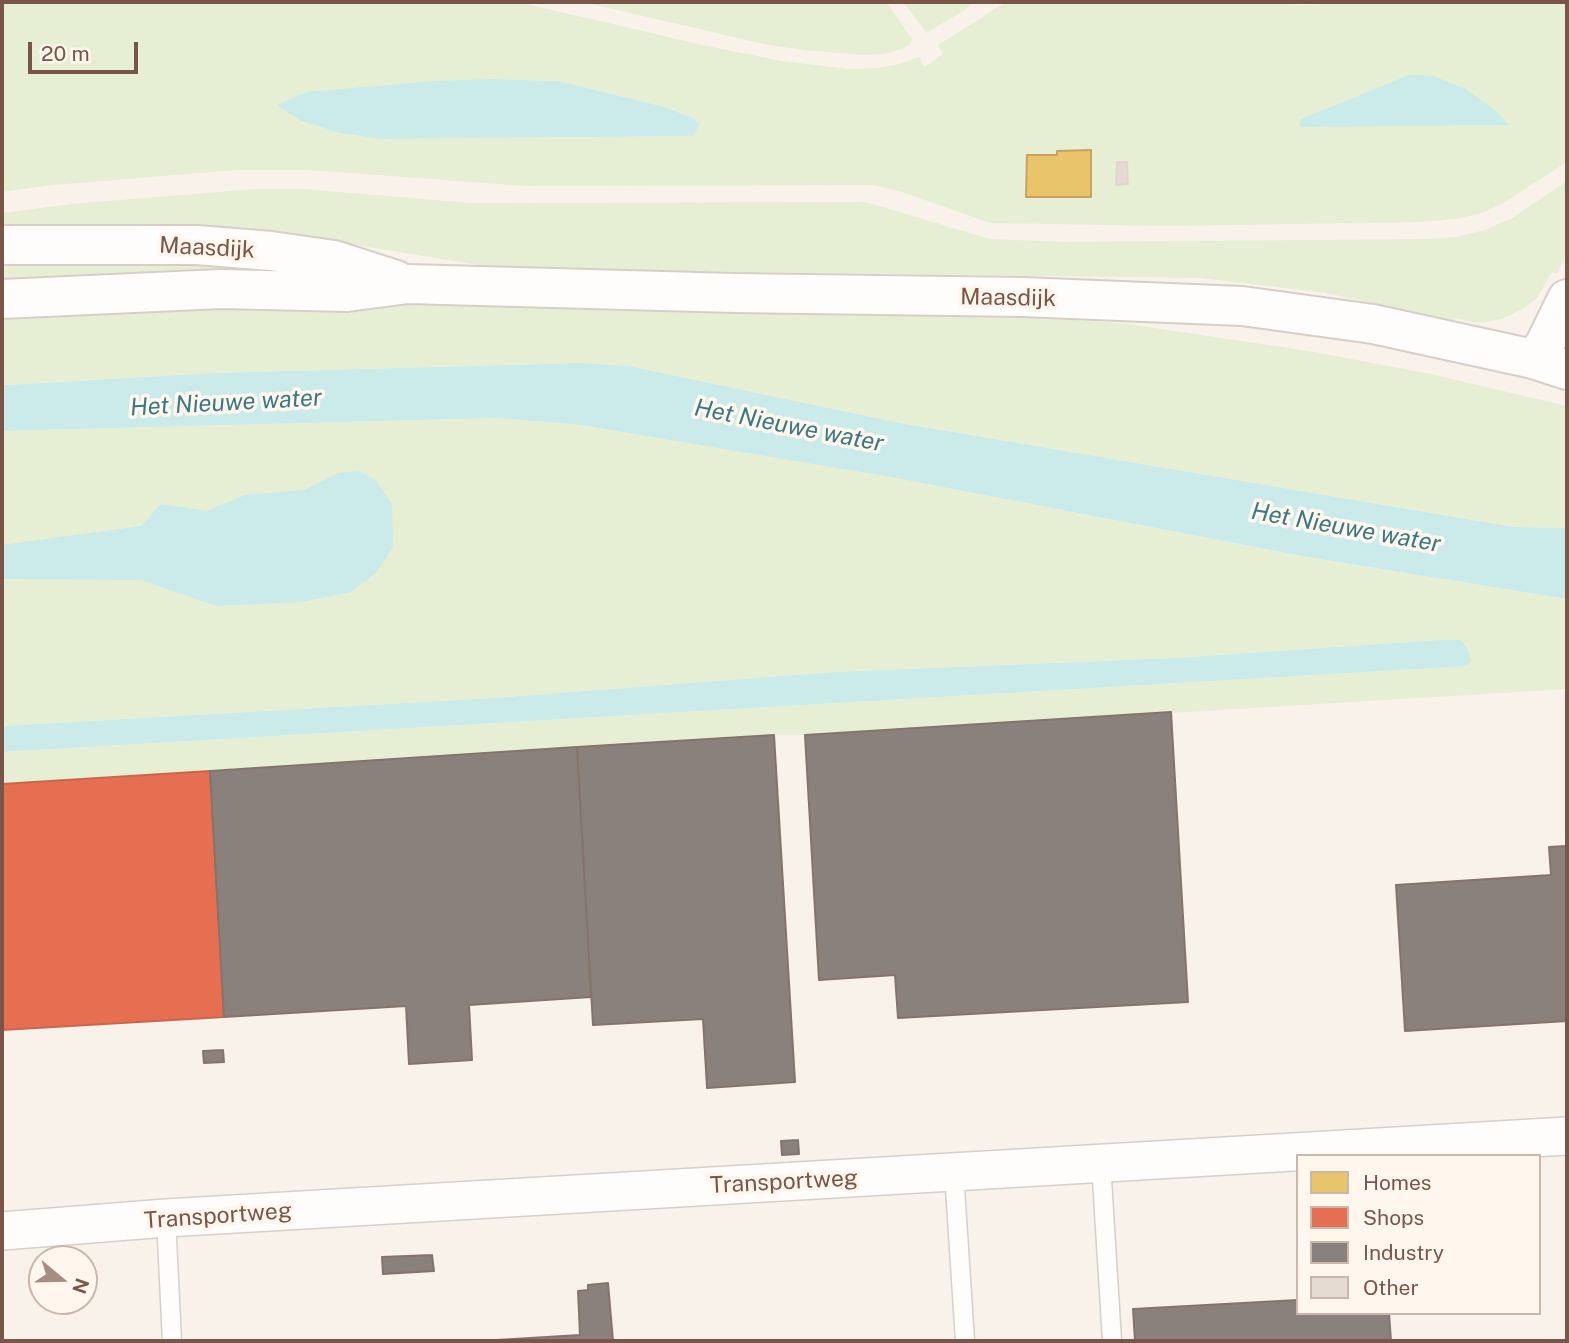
<!DOCTYPE html>
<style>
body{margin:0}
#map{position:relative;width:1569px;height:1343px;overflow:hidden;background:#f8f2eb;font-family:"Public Sans",sans-serif}
canvas{display:block}
.frame{position:absolute;inset:0;border:4px solid #7a5648;pointer-events:none}
.legend{position:absolute;left:1296px;top:1154px;width:245px;height:161px;box-sizing:border-box;background:#fff7ee;border:2px solid #cab7ac;margin:0;padding:9px 12px;list-style:none;font-size:21px;color:#7a5648}
.legend li{display:flex;align-items:center;gap:14px;height:35px}
.legend b{width:35px;border:2px solid #cab7ac}
.north{position:absolute;left:28px;top:1245px;width:70px;height:70px;box-sizing:border-box;background:#fff7ee;border:2px solid #cab7ac;border-radius:50%;rotate:109deg;font-size:19px;font-weight:700;line-height:28px;text-align:center;color:#7a5648}
.north::after{content:'';display:block;margin:auto;width:24px;height:32px;background:#a68d81;clip-path:polygon(50% 0,100% 100%,50% 72%,0 100%)}
.scale{position:absolute;left:28px;top:42px;width:110px;height:32px;box-sizing:border-box;border:4px solid #7a5648;border-top:0;padding-left:9px;font-size:21px;line-height:24px;white-space:nowrap;color:#7a5648;-webkit-text-stroke:5px #fff7ee;paint-order:stroke}
</style>
<div id="map">
<canvas width="1569" height="1343"></canvas>
<div class="frame"></div>
<ul class="legend">
<li><b style="height:19px;background:#e9c46a"></b>Homes</li>
<li><b style="height:19px;background:#e76f51"></b>Shops</li>
<li><b style="height:19px;background:#8a817c"></b>Industry</li>
<li><b style="height:19px;background:#e5dad2"></b>Other</li>
</ul>
<div class="north">N</div>
<div class="scale">20 m</div>
</div>
<script>
const g = document.querySelector('canvas').getContext('2d');
g.lineJoin = 'round';
function fillPath(path, color) { g.fillStyle = color; g.fill(path, 'evenodd'); }
const shape = rows => new Path2D(rows.map(r => 'M' + r).join(''));
function stroke(path, color, width, dash) { g.strokeStyle = color; g.lineWidth = width; g.lineCap = dash ? 'butt' : 'round'; g.setLineDash(dash || []); g.stroke(path); }
function drawText(font, color, halo, rows, align = 'center') {
  g.font = font + ' "Public Sans",sans-serif'; g.lineWidth = 7; g.setLineDash([]); g.textBaseline = 'middle'; g.strokeStyle = halo; g.fillStyle = color; for (const [text, x, y, turn = 0] of rows) {
    g.save(); g.translate(x, y); g.rotate((+turn || 0) * Math.PI / 180); g.textAlign = isNaN(turn) ? turn : align; if (halo) g.strokeText(text, 0, 0); g.fillText(text, 0, 0); g.restore();
  }
}
fillPath(shape([
 [2,2,518,2,707,46,782,61,849,69,877,68,900,64,919,57,925,67,943,54,938,45,1006,2,1262,2,1301,5,1368,2,1567,2,1567,162,1502,204,1482,213,1456,219,1422,222,1167,226,990,223,902,192,873,185,526,186,309,170,236,170,53,185,2,192],
 [492,79,557,81,661,106,691,117,700,124,692,136,382,139,277,105,295,98],
 [583,2,887,2,912,39,910,45,902,49,884,54,863,55,804,50,768,45],
 [903,2,977,2,927,33],
 [1567,181,1567,252,1557,274,1552,272,1537,298,1525,308,1501,319,1486,322,1472,322,1456,318,1454,321,1326,293,1200,278,504,269,312,238,238,229,138,224,2,226,2,213,71,204,255,189,303,189,471,203,866,202,990,239,1064,242,1431,239,1457,237,1484,230,1512,218],
 [2,262,233,264,335,276,2,287],
 [205,300,980,314,1121,323,1309,351,1431,374,1567,406,1567,528,1514,527,900,423,629,366,582,363,213,373,2,385,2,309],
 [498,418,581,425,670,438,885,476,1307,557,1567,599,1567,689,805,735,774,735,2,784,2,752,1467,666,1471,660,1468,648,1461,640,1439,640,1174,658,833,672,493,698,2,726,2,431]
]), '#e6efd4');
fillPath(shape([
 [1409,75,1433,76,1464,88,1494,109,1509,125,1302,127,1299,125,1301,119],
 [492,79,558,81,661,106,691,117,700,124,693,136,382,139,340,133,299,120,277,105,306,92,434,81],
 [582,363,629,366,900,423,1514,527,1567,528,1567,599,1307,557,885,476,581,425,498,418,2,431,2,385,7,385,213,373],
 [360,471,376,481,392,504,393,547,376,573,351,592,303,602,216,606,141,580,2,579,2,545,141,526,161,504,207,511,245,495,304,490,339,473],
 [1439,640,1461,640,1468,648,1471,660,1468,666,2,752,2,726,493,698,833,672,1174,658]
]), '#cbeaea');
const homes = shape([
 [1091,150,1091,197,1026,197,1027,155,1057,155,1057,151,1091,150]
]);
fillPath(homes, '#e9c46a');
stroke(homes, '#c8a360', 2);
const shops = shape([
 [210,771,224,1017,2,1030,2,784,210,771]
]);
fillPath(shops, '#e76f51');
stroke(shops, '#c6684e', 2);
const industry = shape([
 [1171,712,1188,1002,898,1018,895,975,819,980,805,735,1171,712],
 [774,735,795,1082,707,1088,703,1019,593,1025,577,747,774,735],
 [577,747,591,997,469,1005,472,1060,409,1064,406,1006,224,1017,210,771,577,747],
 [1567,846,1567,1028,1567,1021,1405,1031,1396,885,1551,875,1549,847,1567,846],
 [223,1050,224,1062,204,1063,203,1051,223,1050],
 [798,1140,799,1154,782,1155,781,1141,798,1140],
 [432,1255,434,1271,383,1274,382,1257,432,1255],
 [608,1283,613,1341,480,1341,580,1335,578,1291,588,1290,588,1285,608,1283],
 [1298,1300,1298,1313,1389,1313,1391,1341,1135,1341,1133,1309,1298,1300]
]);
fillPath(industry, '#8a817c');
stroke(industry, '#85746c', 2);
const building = shape([
 [1117,162,1127,162,1128,184,1116,185,1117,162]
]);
fillPath(building, '#e5dad2');
stroke(building, '#e2d4cc', 2);
const service = shape([
 [1101,1163,1112,1341],
 [954,1172,965,1341],
 [166,1218,172,1341]
]);
const minor = shape([
 [2,1231,166,1218,1567,1136]
]);
const tertiary = shape([
 [1533,359,1544,346,1567,299]
]);
const secondary = shape([
 [2,245,197,245,271,251,334,260,396,280],
 [2,299,221,289,347,292,408,284,735,293,1023,297,1242,306,1373,324,1533,359,1567,370]
]);
stroke(service, '#d7cfc9', 21);
stroke(minor, '#d7cfc9', 40);
stroke(tertiary, '#d7cfc9', 42);
stroke(secondary, '#d8cec8', 42);
stroke(service, '#fefdfc', 18);
stroke(minor, '#fefdfc', 37);
stroke(tertiary, '#fefdfc', 38);
stroke(secondary, '#fefdfc', 38);
drawText('23px', '#7a5648', '#fff7ee', [
 ["Maasdijk",207,248,3],
 ["Maasdijk",1008,298,1],
 ["Transportweg",784,1182,-3],
 ["Transportweg",218,1216,-4]
]);
drawText('italic 24px', '#3a7981', '#fff7ee', [
 ["Het Nieuwe water",226,403,-3],
 ["Het Nieuwe water",789,426,11],
 ["Het Nieuwe water",1346,528,10]
]);
</script>
